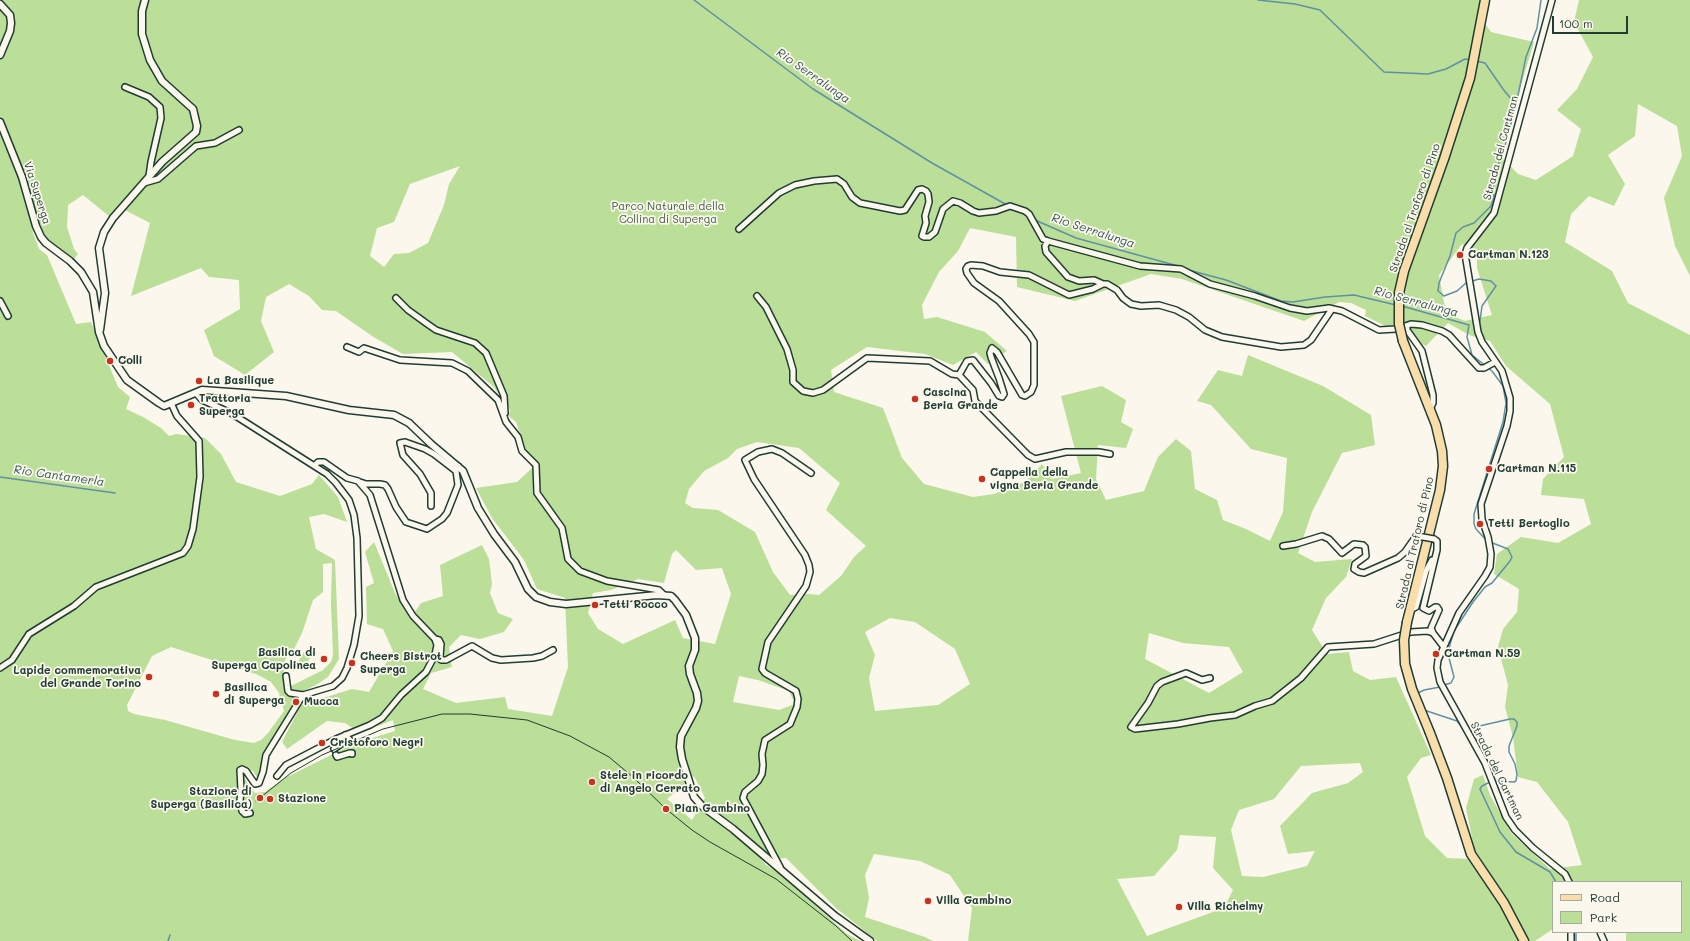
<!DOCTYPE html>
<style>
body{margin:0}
#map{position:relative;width:1690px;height:941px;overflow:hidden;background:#fbf7ec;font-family:Mali,sans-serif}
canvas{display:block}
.legend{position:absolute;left:1552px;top:881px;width:130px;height:52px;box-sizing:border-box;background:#fbf7ec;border:1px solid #a3ada2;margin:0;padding:5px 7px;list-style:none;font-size:12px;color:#1f3d34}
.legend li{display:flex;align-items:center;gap:8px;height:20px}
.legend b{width:20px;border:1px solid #a3ada2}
.scale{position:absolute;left:1552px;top:16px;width:76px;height:18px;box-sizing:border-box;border:2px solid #1f3d34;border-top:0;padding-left:5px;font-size:12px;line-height:14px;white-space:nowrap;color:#1f3d34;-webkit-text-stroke:3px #fbf7ec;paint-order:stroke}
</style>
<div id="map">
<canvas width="1690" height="941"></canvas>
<ul class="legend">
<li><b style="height:5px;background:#f9deab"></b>Road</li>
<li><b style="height:11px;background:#bbde98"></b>Park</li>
</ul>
<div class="scale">100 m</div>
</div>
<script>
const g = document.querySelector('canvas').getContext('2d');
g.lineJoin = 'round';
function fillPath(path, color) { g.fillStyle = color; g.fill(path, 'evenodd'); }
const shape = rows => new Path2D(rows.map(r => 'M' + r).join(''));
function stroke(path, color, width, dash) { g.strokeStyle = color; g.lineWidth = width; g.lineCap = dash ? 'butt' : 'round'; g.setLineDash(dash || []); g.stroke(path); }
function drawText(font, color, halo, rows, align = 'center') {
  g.font = font + ' Mali,sans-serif'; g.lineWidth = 3.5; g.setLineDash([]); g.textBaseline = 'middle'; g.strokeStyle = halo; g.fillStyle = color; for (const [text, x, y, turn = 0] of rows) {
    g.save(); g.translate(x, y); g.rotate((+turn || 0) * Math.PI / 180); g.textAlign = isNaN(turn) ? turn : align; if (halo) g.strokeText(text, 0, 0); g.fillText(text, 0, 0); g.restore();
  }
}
fillPath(shape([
 [0,0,1483,0,1480,17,1491,32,1534,42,1500,155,1518,174,1536,180,1573,156,1581,129,1557,110,1577,89,1593,57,1574,22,1579,0,1690,0,1690,276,1675,246,1664,198,1682,156,1677,126,1638,104,1635,136,1608,155,1625,184,1614,206,1589,196,1571,214,1565,242,1612,271,1628,303,1690,335,1690,941,1626,941,1626,932,1681,932,1681,882,1553,882,1553,929,1535,941,1529,941,1510,905,1474,848,1466,808,1474,779,1483,775,1490,795,1512,834,1550,869,1582,865,1568,822,1537,782,1518,777,1513,737,1505,707,1508,685,1498,647,1503,629,1517,612,1519,589,1494,574,1497,554,1521,537,1558,543,1591,524,1584,499,1541,495,1543,479,1564,457,1550,404,1506,366,1490,341,1469,335,1448,323,1426,346,1365,316,1366,310,1351,303,1339,302,1304,321,1182,279,1151,274,1075,301,1017,287,1016,237,970,228,958,251,939,272,922,305,924,319,937,317,985,332,1007,351,988,364,976,352,953,365,925,354,867,347,831,370,834,392,883,408,902,458,924,484,973,497,994,494,1025,482,1042,464,1052,479,1081,473,1061,396,1102,386,1126,400,1121,422,1133,429,1126,448,1098,445,1096,479,1106,500,1144,491,1158,457,1176,439,1191,451,1195,489,1217,500,1223,520,1246,529,1270,541,1283,512,1287,458,1251,449,1211,405,1197,401,1218,370,1242,376,1248,355,1323,386,1371,415,1375,445,1342,453,1312,512,1298,553,1315,562,1352,559,1346,577,1326,598,1312,630,1327,654,1349,652,1353,671,1370,680,1396,677,1431,755,1421,758,1407,777,1425,836,1447,858,1470,859,1490,888,1520,941,968,941,972,908,950,875,920,861,874,854,865,875,869,898,865,917,925,937,933,941,877,941,836,908,786,858,762,860,766,865,778,872,847,934,860,941,0,941],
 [460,166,449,184,444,205,428,243,409,253,394,254,384,267,370,256,377,228,394,222,410,184],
 [83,195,110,217,119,207,150,223,131,296,201,268,209,277,239,280,240,309,204,330,214,356,245,375,274,352,261,321,266,297,289,284,309,296,322,310,336,311,372,336,403,354,452,352,494,387,510,410,509,416,516,422,532,468,517,482,476,488,492,518,524,560,537,589,565,598,568,667,552,716,508,709,505,697,456,703,423,689,431,673,452,667,449,647,461,635,480,639,504,632,513,619,498,613,490,593,492,584,489,559,482,545,440,565,443,596,421,603,410,619,395,593,374,542,365,552,374,583,366,587,367,624,383,629,393,651,369,692,352,689,301,705,282,742,287,749,327,721,345,723,360,733,393,720,395,731,353,744,283,779,265,792,255,793,246,781,244,773,252,770,259,780,263,782,267,773,265,760,296,698,303,691,316,685,328,677,339,659,335,560,316,549,309,517,324,514,347,522,338,497,319,475,312,484,280,496,236,482,221,454,205,438,176,434,169,436,161,428,143,417,126,409,130,397,118,387,91,322,76,324,47,255,39,249,33,233,32,206,33,205,43,232,54,245,74,259,78,254,74,249,67,227,68,205],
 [1462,244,1477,251,1477,268,1492,315,1465,321,1446,313,1439,275],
 [757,442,799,448,840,483,826,510,866,546,854,557,841,576,819,595,808,594,790,595,773,572,755,532,718,510,693,508,685,503,689,489,704,471,728,458,737,449],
 [676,550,696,570,722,568,731,594,715,644,683,638,675,620,623,644,598,629,588,613,593,593,611,590,638,579,664,583,672,554],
 [332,563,331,604,333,655,331,662,323,670,291,686,286,685,283,678,285,660,295,647,302,633,313,600,323,592,323,564],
 [890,618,915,622,955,649,970,684,938,705,875,711,869,678,875,655,865,632],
 [1149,633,1183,643,1229,647,1243,672,1209,693,1145,659],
 [171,647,256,674,271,682,279,693,284,711,268,733,261,740,254,743,235,740,165,720,134,714,128,711,127,705,152,656],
 [739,676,758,680,789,691,795,704,779,710,733,702],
 [1360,763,1363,772,1348,783,1312,793,1280,826,1288,854,1315,851,1307,866,1263,877,1242,876,1231,830,1239,810,1274,799,1301,766],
 [694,776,705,798,692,820,667,799],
 [1180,835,1216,837,1213,868,1233,890,1224,908,1147,936,1117,879,1154,876,1177,850],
 [304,652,312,656,304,666,293,671,292,667,298,662]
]), '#bbde98');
stroke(shape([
 [694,0,813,89,932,163,1007,205],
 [1258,0,1295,4,1320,10,1384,72,1428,74,1446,69,1465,59,1470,60],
 [1476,61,1485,63,1503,89,1516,105],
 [1019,211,1028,216],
 [1035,220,1076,238,1178,266],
 [1185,269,1226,280,1281,301,1293,302,1325,297,1354,295,1396,305],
 [1402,306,1469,325],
 [1478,322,1480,321,1482,306,1496,286,1491,281,1479,279,1466,283,1457,291,1444,296,1438,291,1439,283,1450,256,1456,233,1463,227,1474,223,1491,206,1494,197,1493,189,1494,176,1504,149,1516,105,1526,57,1537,28,1541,0],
 [1469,325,1467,337,1472,355,1492,371,1503,386,1506,403,1503,422,1474,514,1474,524,1476,529,1487,541],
 [0,477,115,493],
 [1444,685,1451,683,1454,677,1449,658,1449,648,1454,631,1473,602,1485,587,1492,583,1510,561,1512,557,1508,549,1490,542],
 [1418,696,1418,693,1424,690,1440,687],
 [1424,710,1457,721,1463,728,1475,727,1510,719,1514,719,1517,722,1517,726,1509,746,1509,752,1515,764,1517,774,1516,781,1514,782,1494,781],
 [1490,782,1482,786,1480,789,1500,832,1516,852,1550,872,1556,882],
 [1576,932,1576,941],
 [168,941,170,935]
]), '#6091a2', 1.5);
const minor = shape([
 [1552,0,1494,213,1467,248,1465,254,1478,332,1482,342,1502,371,1510,398,1510,411,1507,426,1481,504,1482,519,1488,537,1491,554,1490,567,1485,576,1459,613,1438,660,1437,668,1440,682,1485,763,1506,817,1515,830,1533,848,1565,874,1569,882],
 [125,87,149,97,160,107,161,118,151,162,149,176],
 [144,183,158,179,196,146,215,143,239,130],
 [739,229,779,193,795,185,814,181,837,179,844,184,852,197,860,203,900,211,905,210,918,190,922,189,926,191,928,194,929,202,925,216,926,223,922,236,924,237,929,237,935,232,943,209,953,201,960,203,973,211,979,213,996,211,1010,206,1025,211,1029,214,1043,239,1048,241,1140,266,1181,269,1210,284,1255,296,1290,308,1307,311,1329,308,1342,311,1379,330,1396,329,1411,324,1422,325,1442,331,1449,335,1479,368,1484,368,1495,362],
 [1048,241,1045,246,1046,252,1068,277,1079,281,1094,280,1103,284,1093,289,1069,295,1029,275,1000,272,983,266,971,265,968,266,966,269,967,273,974,283,999,301,1029,334,1034,342,1034,385,1031,392,1025,396,1022,395,997,352,992,348,990,353,991,357,999,378,1004,394,1002,397,999,396,991,383,973,360,967,361,959,375,973,390,975,401,1028,455,1035,459,1066,452,1099,452,1110,454],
 [1103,284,1107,284,1117,290,1123,298,1131,304,1141,306,1159,305,1176,310,1189,317,1205,330,1222,337,1281,347,1304,345,1311,340,1332,309],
 [757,296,766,307,787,349,793,370,793,382,803,391,813,393,823,390,867,358,930,361,952,374,959,375],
 [396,298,408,310,426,323,436,330,475,343,486,353,504,396,505,413],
 [0,301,8,316],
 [1407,327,1407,330,1422,351,1433,395,1433,403,1430,409],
 [347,347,359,352,364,348,400,360,452,363,468,371,498,400,506,422,518,437,522,451,536,465,537,493,562,528,568,559,580,571,607,581,659,590,664,595],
 [196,393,202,400,231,413,327,474,336,483,349,500,354,515,357,538,359,616,354,645,347,668,342,678,333,686,303,695,290,693,288,691,286,676],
 [360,482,366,484,380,484,385,485,388,489,396,507,406,522,427,529,442,519,447,513,458,485,456,471,458,466],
 [431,506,431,493,420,474,403,455,400,443,405,442,425,449,434,454,456,471],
 [1434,539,1437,541,1437,550,1423,608,1429,611,1435,607,1437,607,1439,610,1431,628,1433,633,1443,646],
 [1283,546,1296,544,1322,536,1329,539,1342,553,1354,544,1363,545,1365,547,1366,556,1355,564,1354,569,1359,572,1364,573,1398,558,1405,552,1414,539,1418,537,1423,537],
 [1410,610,1416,607,1426,571,1432,560],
 [435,639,439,640,441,644,440,657,441,660,446,660,472,646,492,658,501,660,533,658,542,656,553,650],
 [0,668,12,660,29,634,74,606,96,587,173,557,183,553,188,546,193,529,200,477,199,441,177,416,171,403],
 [1210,678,1202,680,1186,673,1162,682,1157,686,1148,703,1131,727,1135,729,1178,724,1210,718,1235,715,1255,706,1272,701,1301,678,1328,647,1374,644,1411,632,1427,631,1433,633],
 [334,749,349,739,345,735],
 [336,755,337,757,350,753,352,753,352,754],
 [277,776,286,765,336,739,370,725,382,718,401,695,426,672,435,655,437,645,435,639,413,616,403,600,370,495,358,481,347,478,324,462,318,462,315,465],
 [250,813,245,814,242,811,240,801,241,790,240,770,242,769,246,771,255,784,259,783,263,772,266,755,303,695],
 [780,867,743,798,745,792,758,781,762,774,763,765,762,754,765,740,790,724,797,707,798,699,796,691,765,673,762,669,768,642,806,586,810,572,809,565,805,555,754,479,745,460,758,452,772,449,782,453,811,473],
 [1571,932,1571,941],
 [1600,932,1604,941]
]);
const tertiary = shape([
 [0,4,10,15,11,23,10,31,0,55],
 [0,122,22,177,36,226,41,237,46,243,70,261,81,272,93,292,99,332,104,346,127,380,159,403,164,406,202,390,286,396,349,410,394,415,409,423,431,444,463,471,478,508,494,534,515,562,528,589,536,597,550,602,566,604,657,595,671,596,675,600,686,615,695,638,695,650,689,666,690,674,697,693,698,701,696,708,681,736,680,747,682,759,694,797,702,806,733,829,835,916,870,941],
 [100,330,105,293,99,248,104,232,113,218,162,162,196,132,197,126,193,109,162,81,150,60,142,34,142,11,145,0]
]);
const primary = shape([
 [1399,293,1404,271,1444,159,1470,78,1485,0],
 [1403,341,1436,425,1442,451,1443,466,1440,490,1407,622],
 [1430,733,1447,778,1471,854,1504,903,1524,941]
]);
stroke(minor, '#1f3d34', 8);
stroke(tertiary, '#1f3d34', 9);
stroke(primary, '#1f3d34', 11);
stroke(minor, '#fbf7ec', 5);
stroke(tertiary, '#fbf7ec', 6);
stroke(primary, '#f9deab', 8);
stroke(shape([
 [256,801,291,773,322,755,383,729,442,714,470,714,527,720,570,736,609,757,634,778,666,809,692,830,710,842,776,879,836,926,852,941]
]), '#1f3d34', 1);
const minorBridge = shape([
 [1423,537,1434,539]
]);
const primaryBridge = shape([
 [1399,293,1399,324,1403,341],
 [1407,622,1404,640,1405,664,1412,689,1430,733]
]);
stroke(minorBridge, '#1f3d34', 8, []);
stroke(primaryBridge, '#1f3d34', 11, []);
stroke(minorBridge, '#fbf7ec', 5);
stroke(primaryBridge, '#f9deab', 8);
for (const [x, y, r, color] of [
 [1460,255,4,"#c8321e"],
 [110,361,4,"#c8321e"],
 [199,381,4,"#c8321e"],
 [915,399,4,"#c8321e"],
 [191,405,4,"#c8321e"],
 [1489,469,4,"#c8321e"],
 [982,479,4,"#c8321e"],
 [1480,524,4,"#c8321e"],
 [595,605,4,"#c8321e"],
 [1436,654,4,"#c8321e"],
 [324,659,4,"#c8321e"],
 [352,663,4,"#c8321e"],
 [149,677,4,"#c8321e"],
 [216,694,4,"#c8321e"],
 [296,702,4,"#c8321e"],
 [322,743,4,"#c8321e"],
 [592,782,4,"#c8321e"],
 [260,798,4,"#c8321e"],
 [270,799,4,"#c8321e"],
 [666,809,4,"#c8321e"],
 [928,901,4,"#c8321e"],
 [1179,907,4,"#c8321e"]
]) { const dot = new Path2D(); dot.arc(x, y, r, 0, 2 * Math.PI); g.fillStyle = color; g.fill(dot); stroke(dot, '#fbf7ec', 1.5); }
drawText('11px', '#1f3d34', '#fbf7ec', [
 ["Strada del Cartman",1501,148,-75],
 ["Via Superga",37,193,72],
 ["Strada al Traforo di Pino",1415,208,-71],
 ["Strada al Traforo di Pino",1415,543,-77],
 ["Strada del Cartman",1497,771,64]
]);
drawText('11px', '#3e5d48', '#fbf7ec', [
 ["Parco Naturale della",668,207],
 ["Collina di Superga",668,220]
]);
drawText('bold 11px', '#1f3d34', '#fbf7ec', [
 ["Cartman N.123",1468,255],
 ["Colli",118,361],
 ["La Basilique",207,381],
 ["Cascina",923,393],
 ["Beria Grande",923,406],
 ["Trattoria",199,399],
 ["Superga",199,412],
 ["Cartman N.115",1497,469],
 ["Cappella della",990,473],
 ["vigna Beria Grande",990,486],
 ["Tetti Bertoglio",1488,524],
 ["Tetti Rocco",603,605],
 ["Basilica di",316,653,"right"],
 ["Superga Capolinea",316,666,"right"],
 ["Cartman N.59",1444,654],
 ["Cheers Bistrot",360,657],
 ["Superga",360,670],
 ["Lapide commemorativa",141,671,"right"],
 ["del Grande Torino",141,684,"right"],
 ["Basilica",224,688],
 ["di Superga",224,701],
 ["Mucca",304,702],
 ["Cristoforo Negri",330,743],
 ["Stele in ricordo",600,776],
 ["di Angelo Cerrato",600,789],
 ["Stazione di",252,792,"right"],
 ["Superga (Basilica)",252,805,"right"],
 ["Stazione",278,799],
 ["Pian Gambino",674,809],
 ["Villa Gambino",936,901],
 ["Villa Richelmy",1187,907]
], 'left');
drawText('italic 12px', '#355959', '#fbf7ec', [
 ["Rio Serralunga",813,76,35],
 ["Rio Serralunga",1093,231,18],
 ["Rio Serralunga",1416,302,15],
 ["Rio Cantamerla",59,476,8]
]);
</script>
